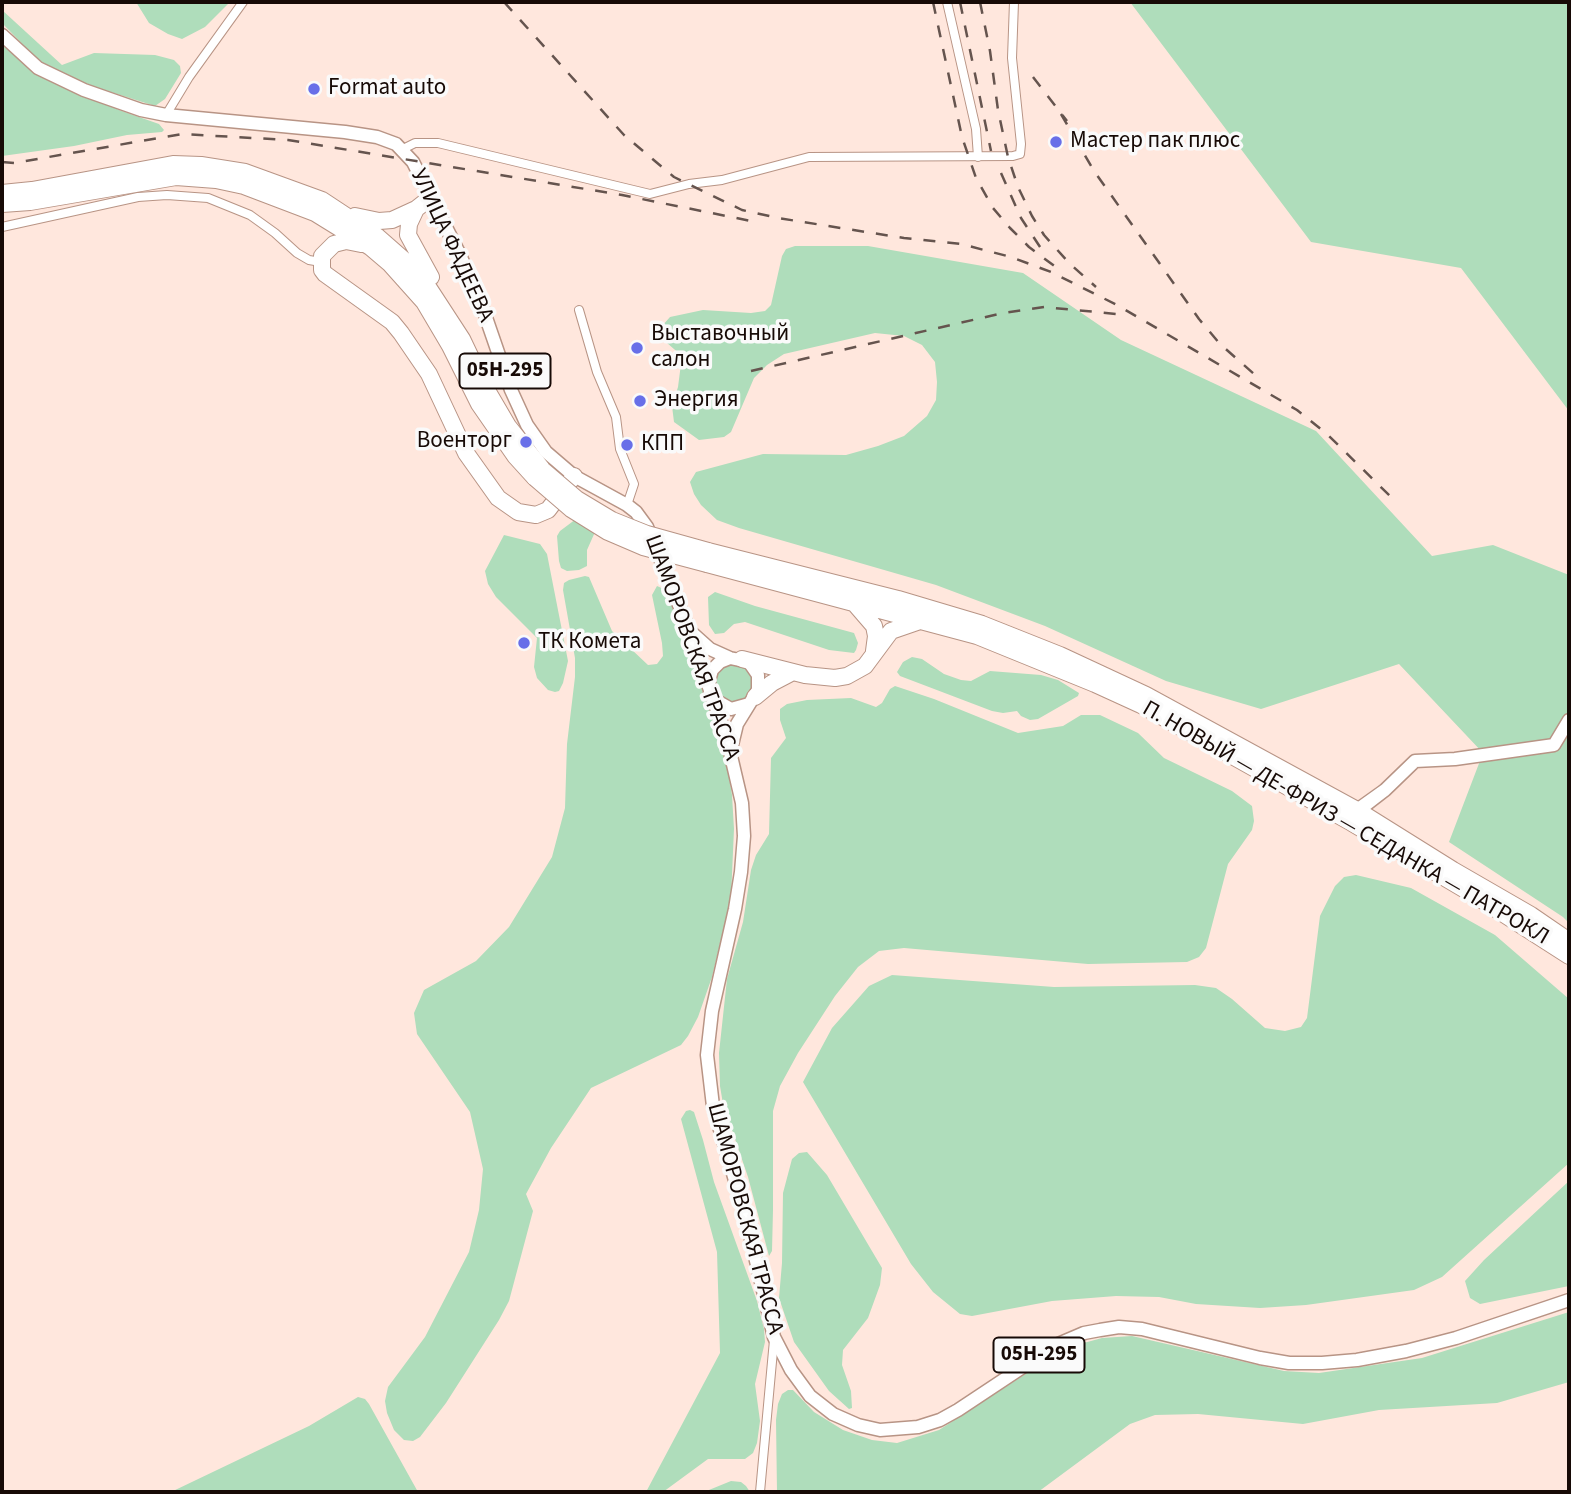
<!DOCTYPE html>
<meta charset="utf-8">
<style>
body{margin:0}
#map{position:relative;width:1571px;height:1494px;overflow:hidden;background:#ffe7dd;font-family:"Source Sans 3",sans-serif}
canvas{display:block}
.frame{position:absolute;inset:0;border:4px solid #170a06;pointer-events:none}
</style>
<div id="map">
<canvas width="1571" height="1494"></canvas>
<div class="frame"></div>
</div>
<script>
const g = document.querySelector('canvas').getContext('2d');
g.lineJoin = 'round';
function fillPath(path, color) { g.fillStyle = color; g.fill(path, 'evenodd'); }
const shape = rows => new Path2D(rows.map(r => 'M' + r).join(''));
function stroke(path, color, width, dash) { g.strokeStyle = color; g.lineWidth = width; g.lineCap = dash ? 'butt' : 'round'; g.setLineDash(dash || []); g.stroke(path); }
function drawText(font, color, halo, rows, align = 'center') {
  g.font = font + ' "Source Sans 3",sans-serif'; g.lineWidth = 7; g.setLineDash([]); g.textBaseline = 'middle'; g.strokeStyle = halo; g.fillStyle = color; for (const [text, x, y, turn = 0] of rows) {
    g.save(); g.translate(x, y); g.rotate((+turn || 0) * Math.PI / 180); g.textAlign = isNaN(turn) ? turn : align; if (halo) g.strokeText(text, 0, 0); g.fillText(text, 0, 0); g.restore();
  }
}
fillPath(shape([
 [136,2,230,2,205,27,182,39,168,34,149,23],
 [1130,2,1569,2,1569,411,1461,268,1311,242],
 [2,10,62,65,94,53,155,55,174,60,180,66,181,73,165,99,155,106,73,80,49,68,31,53,2,23],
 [2,45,37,74,119,110,159,124,164,130,162,132,127,135,74,146,2,156],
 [795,246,868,246,1023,273,1121,340,1316,431,1432,556,1493,545,1569,575,1569,923,1563,917,1449,842,1483,753,1399,664,1261,709,1166,681,1045,626,936,585,739,528,717,520,701,505,694,494,690,482,696,472,763,454,846,455,878,446,904,436,927,416,936,400,937,382,935,362,922,345,904,336,875,333,784,354,767,365,754,378,731,432,724,437,699,440,674,422,672,406,678,387,682,356,659,336,662,326,670,317,703,310,751,313,765,311,771,305,782,256,786,249],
 [576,519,595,532,587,550,587,566,579,570,567,571,561,568,559,561,557,536,560,531],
 [504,535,540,544,547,554,568,661,563,683,559,691,555,692,548,690,537,678,534,667,537,638,496,597,488,584,485,571],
 [585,576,589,577,612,631,648,665,657,664,663,656,662,643,652,595,657,586,666,590,725,753,732,795,734,829,731,897,712,977,698,1017,688,1036,681,1045,591,1088,551,1148,526,1194,533,1211,509,1301,499,1320,446,1403,420,1437,413,1441,404,1440,394,1430,387,1413,385,1401,388,1387,425,1337,469,1252,479,1210,483,1169,470,1112,417,1034,414,1013,424,990,476,961,509,927,552,857,565,808,567,744,575,677,575,658,563,590,564,583,569,580],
 [715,592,755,606,854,633,858,643,856,650,854,653,829,650,745,622,734,624,724,633,715,634,709,625,708,597],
 [912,657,922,659,944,674,961,680,971,681,990,671,1041,675,1058,680,1079,693,1078,696,1038,719,1030,720,1021,716,1017,711,1003,713,992,711,900,676,897,672,903,662],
 '714 683a19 19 0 1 1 38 0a19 19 0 1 1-38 0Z',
 [895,686,934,699,1018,733,1063,726,1081,715,1100,715,1138,733,1164,758,1232,791,1252,806,1254,821,1252,830,1228,864,1206,948,1199,957,1187,962,1088,964,904,948,879,951,858,967,835,996,798,1053,780,1086,773,1111,773,1210,772,1251,769,1256,748,1177,723,1104,720,1086,719,1053,727,979,743,922,751,870,756,855,769,834,771,758,786,738,780,720,780,709,787,704,807,700,851,698,876,707,882,703,890,689],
 [1356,875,1411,888,1495,935,1569,999,1569,1163,1442,1277,1414,1290,1306,1305,1260,1308,1196,1304,1159,1297,1116,1296,1052,1301,972,1316,960,1314,933,1292,911,1264,803,1082,832,1028,869,986,892,975,1054,987,1195,985,1216,988,1232,999,1265,1028,1285,1031,1301,1027,1307,1018,1320,916,1335,886,1344,877],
 [690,1110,694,1112,703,1140,714,1182,757,1301,764,1329,765,1342,755,1384,760,1421,757,1443,753,1453,745,1459,708,1459,663,1492,646,1492,720,1353,717,1252,681,1119,686,1111],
 [807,1152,827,1175,882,1268,880,1285,868,1318,843,1350,842,1365,851,1391,852,1408,849,1409,829,1391,794,1342,779,1298,782,1263,783,1193,792,1159,799,1153],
 [1569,1181,1569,1286,1480,1304,1470,1298,1465,1281,1484,1260],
 [1569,1312,1569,1382,1497,1403,1379,1410,1303,1424,1198,1414,1155,1415,1130,1424,1038,1492,777,1492,776,1420,778,1404,782,1394,788,1390,793,1390,814,1412,843,1430,872,1440,897,1443,939,1430,1041,1364,1080,1344,1102,1338,1132,1336,1284,1371,1319,1373,1422,1358],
 [358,1397,365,1399,369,1404,418,1492,171,1492,309,1426],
 [731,1481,741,1482,746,1486,750,1492,704,1492]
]), '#afddbb');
const street = shape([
 [947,2,976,129,978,157],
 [166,115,189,77,243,2],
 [403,149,415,143,438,143,650,194,689,184,722,180,809,157,1013,156,1020,154,1021,144,1012,58,1014,2],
 [2,227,138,197,167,195,208,198,250,215,275,233,297,253,309,260,321,262],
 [579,310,597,372,616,417,620,449,634,484,627,505],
 [760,1492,774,1340]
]);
const secondary = shape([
 [1385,790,1357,810,1363,807,1385,790,1415,761,1455,759,1554,745,1569,720]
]);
const primary = shape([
 [2,35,38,68,84,90,141,110,166,115,345,132,377,137,396,144,413,162,460,255,482,306,511,390,527,425,546,452,574,476,627,505,636,512,647,527,688,627,727,739,742,803,744,836,741,872,735,909,712,1011,707,1055,713,1106,745,1214,774,1337,791,1370,810,1396,833,1414,858,1425,880,1430,918,1427,940,1420,958,1410,1056,1345,1084,1333,1100,1330,1119,1327,1142,1329,1260,1358,1289,1363,1322,1363,1357,1360,1406,1351,1456,1338,1569,1300],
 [691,632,710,649,730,658,749,662,758,675,758,690,737,724,731,749],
 [730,658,720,662,712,670,709,681,710,692,715,700,731,709,749,704]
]);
const highway = shape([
 [2,193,32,190,173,164,201,165,245,172,322,200,378,237,419,273,462,339,484,385,508,426,543,470],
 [2,204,30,202,176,177,216,180,244,186,315,213,370,247,390,264,424,302,450,346,479,404,515,456,535,478],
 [416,209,409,224,408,235,431,277],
 [355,216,379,221,392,220,416,209,430,198],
 [361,244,346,241,334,244,322,256,322,270,325,274,392,322,401,333,429,374,466,453,498,498,518,512,536,515,548,510,574,476],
 [708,551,898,599,982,624,1060,655,1146,695,1357,810,1453,870,1531,915,1569,941],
 [707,564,977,636,1095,684,1141,705,1352,823,1474,895,1569,956],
 [855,604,874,626,876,636,874,651],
 [742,659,805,675,835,678,847,676,865,666,891,631,920,621],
 [755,697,772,683,793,672]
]);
stroke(street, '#b89485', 10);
stroke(secondary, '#b89485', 15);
stroke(primary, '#b89485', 15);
stroke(highway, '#b89485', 18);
stroke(street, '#fff', 8);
stroke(secondary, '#fff', 12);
stroke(primary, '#fff', 12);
stroke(highway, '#fff', 16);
stroke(shape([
 [504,2,624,135,674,177,742,210,778,218,904,238,961,244,1011,257,1051,272,1117,305,1297,410,1327,434,1391,497],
 [933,2,962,137,976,178,993,208,1010,228,1029,247,1057,268],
 [960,2,991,151],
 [980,2,990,51,998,110,1008,157,1018,187,1032,216,1044,235,1069,263,1096,287],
 [1033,77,1067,121],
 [1061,114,1094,171,1199,319,1220,344,1262,381],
 [2,162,14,163,182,134,288,140,622,195,751,221],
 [1001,173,1021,218,1042,250],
 [751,371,1003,313,1044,307,1127,315]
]), '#65544e', 2.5, [12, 12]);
const highwayBridge = shape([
 [543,470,577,499,612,520,647,534,708,551],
 [535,478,571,509,608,532,643,547,707,564]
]);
stroke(highwayBridge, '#b89485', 18, []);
stroke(highwayBridge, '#fff', 16);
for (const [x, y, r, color] of [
 [314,89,7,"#686fe8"],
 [1056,142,7,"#686fe8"],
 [637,348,7,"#686fe8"],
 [640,401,7,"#686fe8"],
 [526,442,7,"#686fe8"],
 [627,445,7,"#686fe8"],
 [524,643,7,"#686fe8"]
]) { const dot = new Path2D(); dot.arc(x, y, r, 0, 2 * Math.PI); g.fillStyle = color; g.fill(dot); stroke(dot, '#fafafa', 2.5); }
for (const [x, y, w] of [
 [505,371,91],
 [1039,1355,91]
]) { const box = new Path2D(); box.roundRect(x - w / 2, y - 17.5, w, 35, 5); g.fillStyle = '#fafafa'; g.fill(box); stroke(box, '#170a06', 2); }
drawText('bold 21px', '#170a06', null, [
 ["05Н-295",505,371],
 ["05Н-295",1039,1355]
]);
drawText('23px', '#170a06', '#fafafa', [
 ["Format auto",328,89],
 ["Мастер пак плюс",1070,142],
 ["Выставочный",651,335],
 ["салон",651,361],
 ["Энергия",654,401],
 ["Военторг",512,442,"right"],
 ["КПП",641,445],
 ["ТК Комета",538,643]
], 'left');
drawText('23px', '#170a06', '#fafafa', [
 ["УЛИЦА ФАДЕЕВА",451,246,65],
 ["ШАМОРОВСКАЯ ТРАССА",691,648,70],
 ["П. НОВЫЙ — ДЕ-ФРИЗ — СЕДАНКА — ПАТРОКЛ",1345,824,30],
 ["ШАМОРОВСКАЯ ТРАССА",744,1219,75]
]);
</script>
